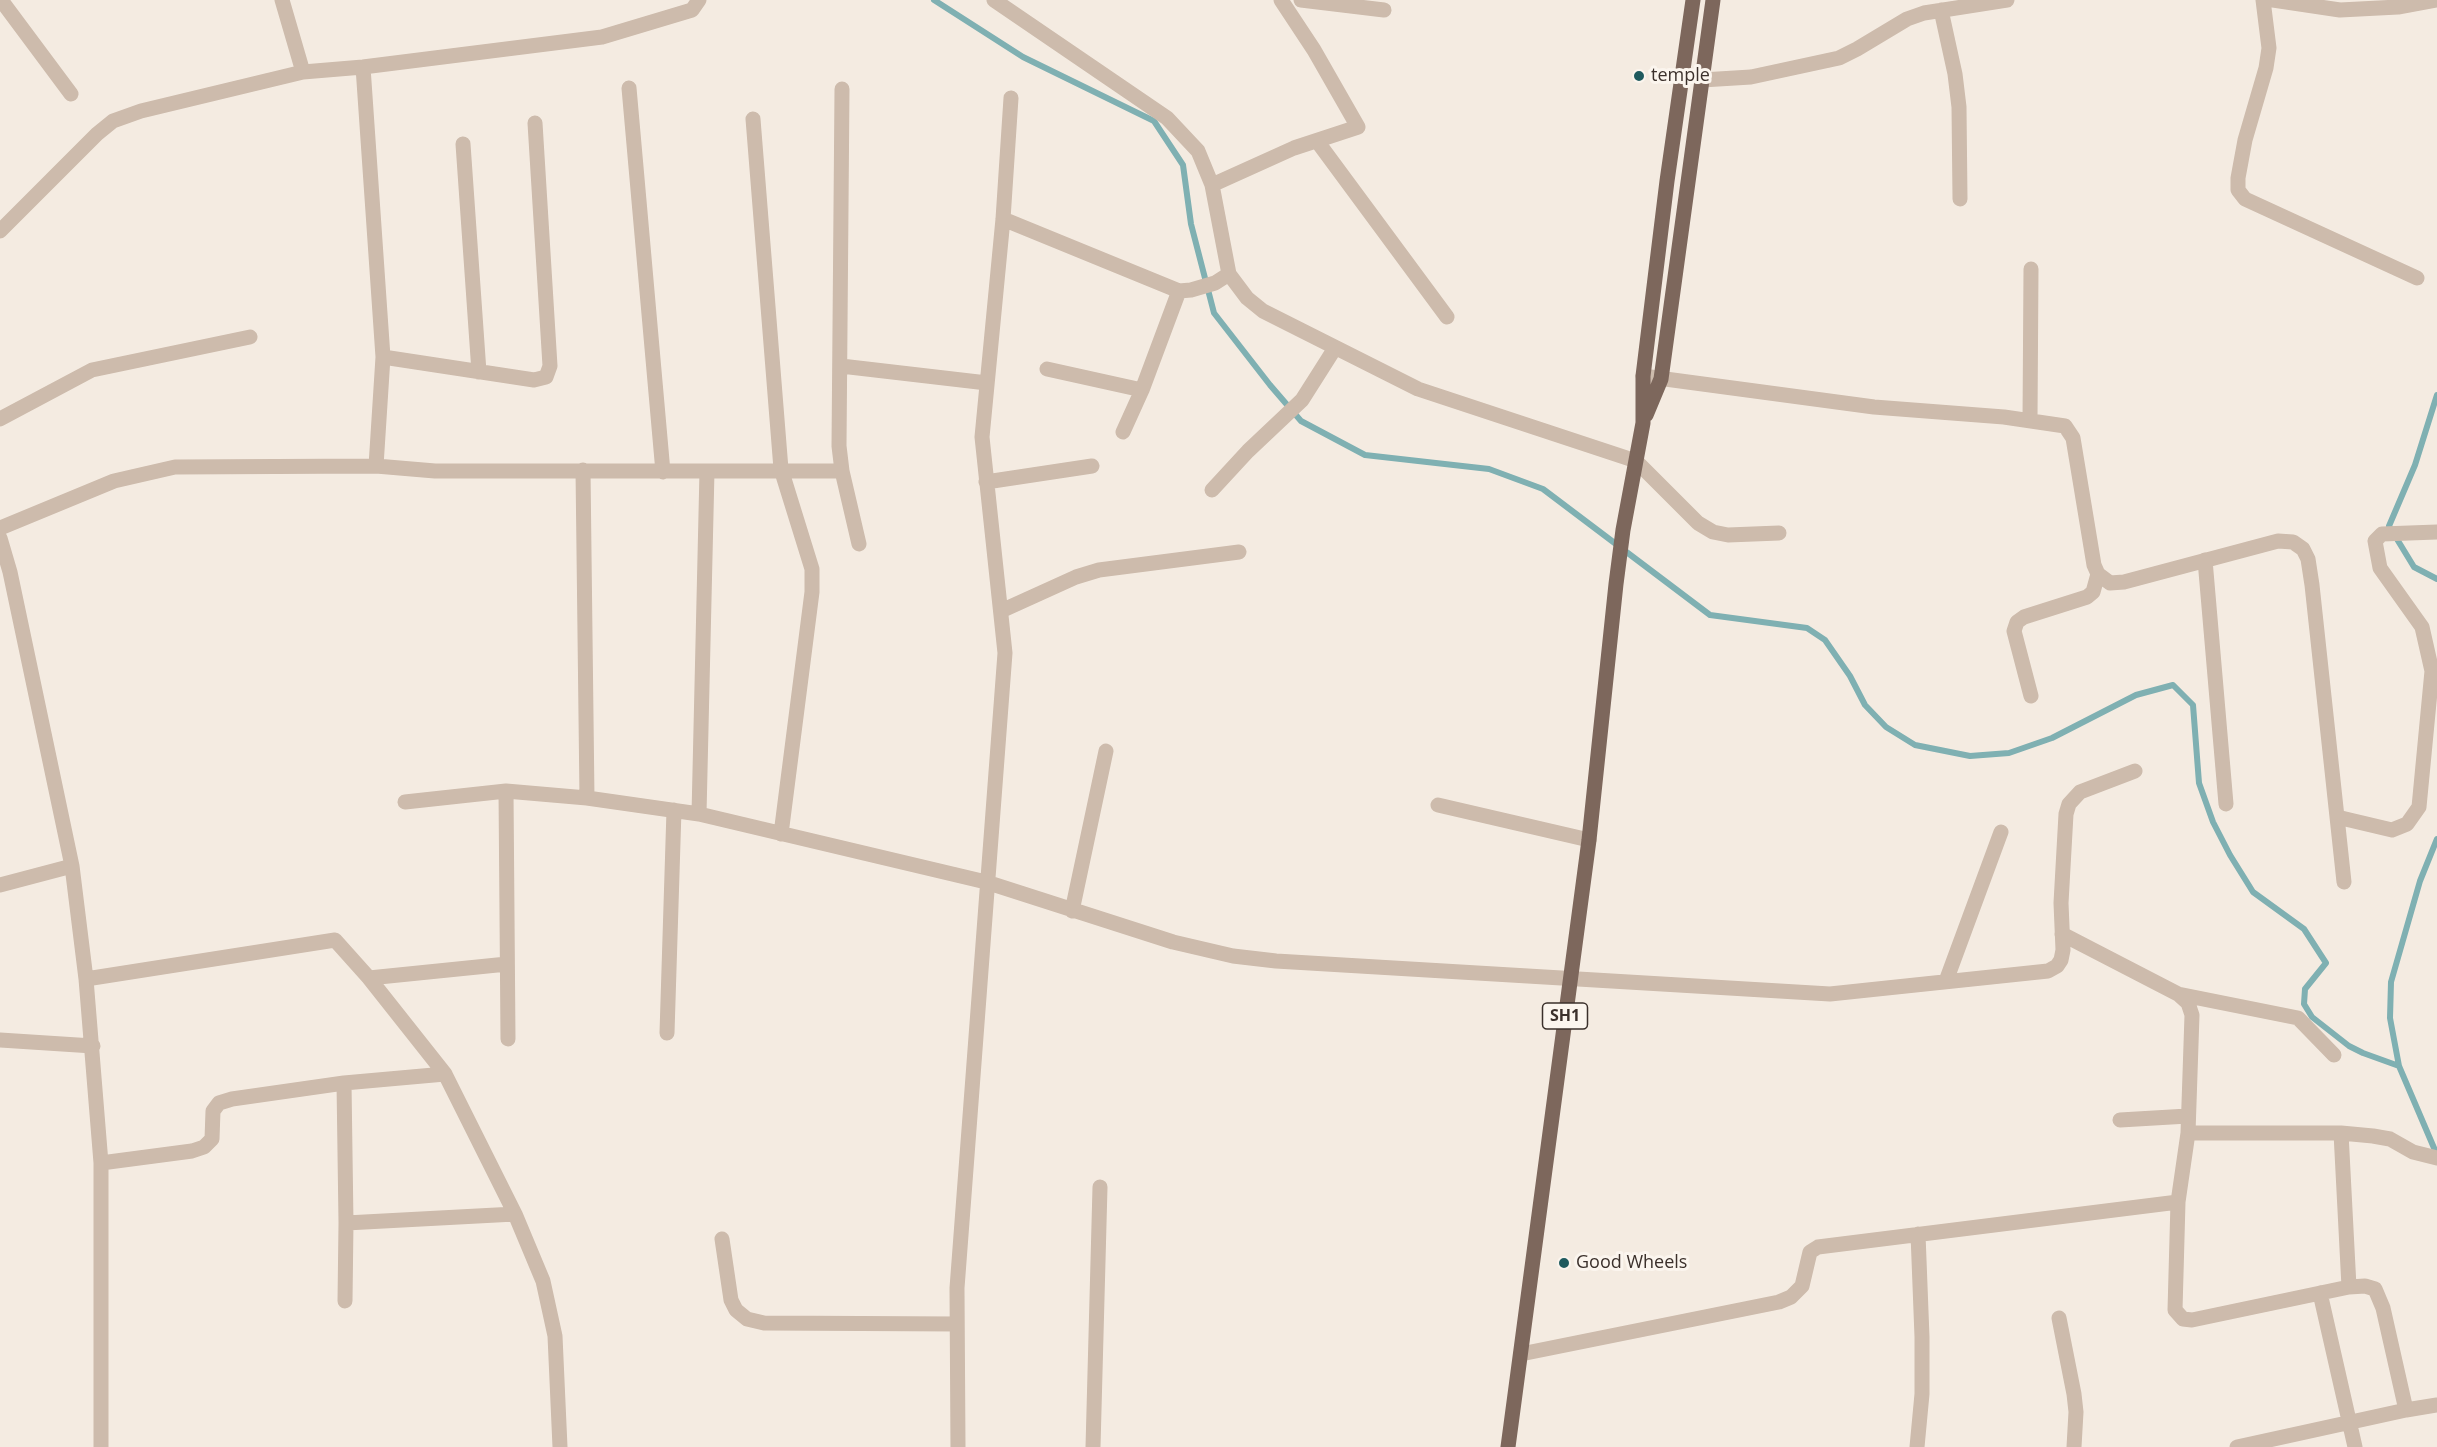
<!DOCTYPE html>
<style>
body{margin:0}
canvas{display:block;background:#f4ebe1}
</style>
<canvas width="2437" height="1447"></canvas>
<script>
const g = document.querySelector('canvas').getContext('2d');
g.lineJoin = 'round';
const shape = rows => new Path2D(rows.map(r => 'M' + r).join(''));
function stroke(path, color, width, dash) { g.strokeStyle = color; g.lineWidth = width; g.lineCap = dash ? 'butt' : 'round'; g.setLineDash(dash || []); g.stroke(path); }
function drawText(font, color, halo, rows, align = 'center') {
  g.font = font + ' "Open Sans",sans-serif'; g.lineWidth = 6; g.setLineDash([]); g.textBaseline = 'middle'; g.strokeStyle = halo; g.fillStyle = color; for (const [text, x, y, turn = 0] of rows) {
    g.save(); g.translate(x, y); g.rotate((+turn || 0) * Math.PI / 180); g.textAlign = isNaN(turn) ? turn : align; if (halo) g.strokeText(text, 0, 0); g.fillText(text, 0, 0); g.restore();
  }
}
stroke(shape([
 [934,0,1023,57,1154,121,1183,165,1191,224,1214,313,1270,385,1301,421,1365,455,1489,469,1543,489,1710,615,1807,628,1825,640,1850,676,1865,705,1886,727,1915,745,1970,756,2009,753,2052,738,2136,695,2173,685,2193,705,2199,783,2213,822,2230,855,2253,892,2304,929,2326,963,2305,989,2304,1004,2312,1017,2349,1046,2363,1053,2399,1066],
 [2437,395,2415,465,2389,526,2414,567,2437,579],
 [2437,1155,2399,1066,2390,1018,2391,982,2420,881,2437,839]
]), '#7fb0b2', 6);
stroke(shape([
 [1,0,71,94],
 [282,0,303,72,363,67,602,37,692,10,699,0],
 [994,0,1167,118,1198,151,1212,185,1229,274,1247,298,1263,311,1418,389,1636,461,1698,523,1713,532,1728,535,1779,533],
 [1301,0,1384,10],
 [2263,0,2269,48,2266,68,2245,140,2238,178,2238,190,2245,199,2417,278],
 [2273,0,2340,10,2398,7,2437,0],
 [1941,10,1955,74,1959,107,1960,199],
 [363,67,383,357,376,466],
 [1702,80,1751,77,1839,58,1857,49,1907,19,1924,13,2007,0],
 [629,88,663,472],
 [842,89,839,446,842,471,859,544],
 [753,119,781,469,812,569,812,592,781,834],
 [1317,141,1447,317],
 [463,144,479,372],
 [1212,185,1294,148,1358,127,1314,50,1281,0],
 [1003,219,1179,291,1191,290,1215,283,1229,274],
 [0,231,97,134,113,121,141,111,303,72],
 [383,357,534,380,546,377,550,366,535,123],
 [841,366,987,383],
 [1047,369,1142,390],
 [1643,376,1874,407,2004,417,2065,426,2073,438,2094,565,2098,574,2110,583,2124,582,2278,541,2293,542,2303,549,2308,559,2312,585,2344,882],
 [0,419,92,370,250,337],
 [2030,420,2031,269],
 [1123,432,1142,390,1179,291],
 [583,470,587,798],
 [986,482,1092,466],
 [1212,490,1248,451,1302,400,1335,348],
 [0,528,114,481,175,467,376,466,435,471,842,471],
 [0,538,10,572,72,866,86,979,101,1163,101,1447],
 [2205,560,2226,804],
 [1001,611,1076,577,1099,570,1239,552],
 [2031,696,2014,631,2017,622,2024,617,2087,597,2093,592,2098,574],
 [506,791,508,1039],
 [405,802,506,791,587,798,699,814,986,882,1173,942,1233,956,1276,961,1830,994,2048,971,2057,966,2061,960,2063,950,2061,903,2066,814,2069,804,2080,792,2135,771],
 [1438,805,1589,840],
 [699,814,707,471],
 [2337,817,2392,830,2407,824,2419,807,2432,671,2422,627,2380,568,2375,541,2382,534,2437,532],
 [0,885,72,866],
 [1072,911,1106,751],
 [507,964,369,978,445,1074,515,1214,543,1281,555,1336,560,1447],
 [86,979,335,940,369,978],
 [1946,981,2001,832],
 [2178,994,2298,1018,2334,1055],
 [667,1033,674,810],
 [0,1040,93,1046],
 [344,1083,346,1223,345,1301],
 [2120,1120,2188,1116],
 [2188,1133,2341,1133,2373,1136,2390,1139,2413,1152,2437,1158],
 [2341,1133,2349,1287],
 [101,1163,192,1151,204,1147,212,1139,213,1111,219,1103,232,1099,344,1083,445,1074],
 [2178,1202,2175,1310,2183,1319,2192,1320,2349,1287,2365,1286,2375,1289,2383,1308,2406,1410,2237,1447],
 [346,1223,515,1214],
 [722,1239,731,1300,736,1310,747,1319,764,1323,957,1324],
 [2320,1293,2355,1447],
 [2059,1318,2074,1394,2076,1412,2074,1447],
 [1521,1354,1779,1302,1791,1297,1802,1286,1810,1252,1818,1247,2178,1202,2188,1133,2192,1015,2188,1003,2178,994,2062,934],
 [2406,1410,2437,1405],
 [958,1447,957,1288,1005,653,982,437,1003,219,1011,98],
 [1093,1447,1100,1187],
 [1917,1447,1922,1394,1922,1337,1918,1234]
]), '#cdbbac', 15);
stroke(shape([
 [1646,415,1661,379,1713,0],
 [1508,1447,1589,840,1616,584,1623,530,1643,423,1643,376,1667,181,1693,0]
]), '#7d675c', 15);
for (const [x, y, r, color] of [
 [1639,76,6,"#1f5a5e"],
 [1564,1263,6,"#1f5a5e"]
]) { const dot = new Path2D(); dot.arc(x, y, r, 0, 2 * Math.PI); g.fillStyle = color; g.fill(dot); stroke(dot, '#fbf5ee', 2); }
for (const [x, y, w] of [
 [1565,1016,45]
]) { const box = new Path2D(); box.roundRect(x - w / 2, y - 13, w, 26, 4.5); g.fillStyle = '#fbf5ee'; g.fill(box); stroke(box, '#3b302b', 1.5); }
drawText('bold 16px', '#3b302b', null, [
 ["SH1",1565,1016]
]);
drawText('18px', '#3b302b', '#fbf5ee', [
 ["temple",1651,76],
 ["Good Wheels",1576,1263]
], 'left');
</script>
